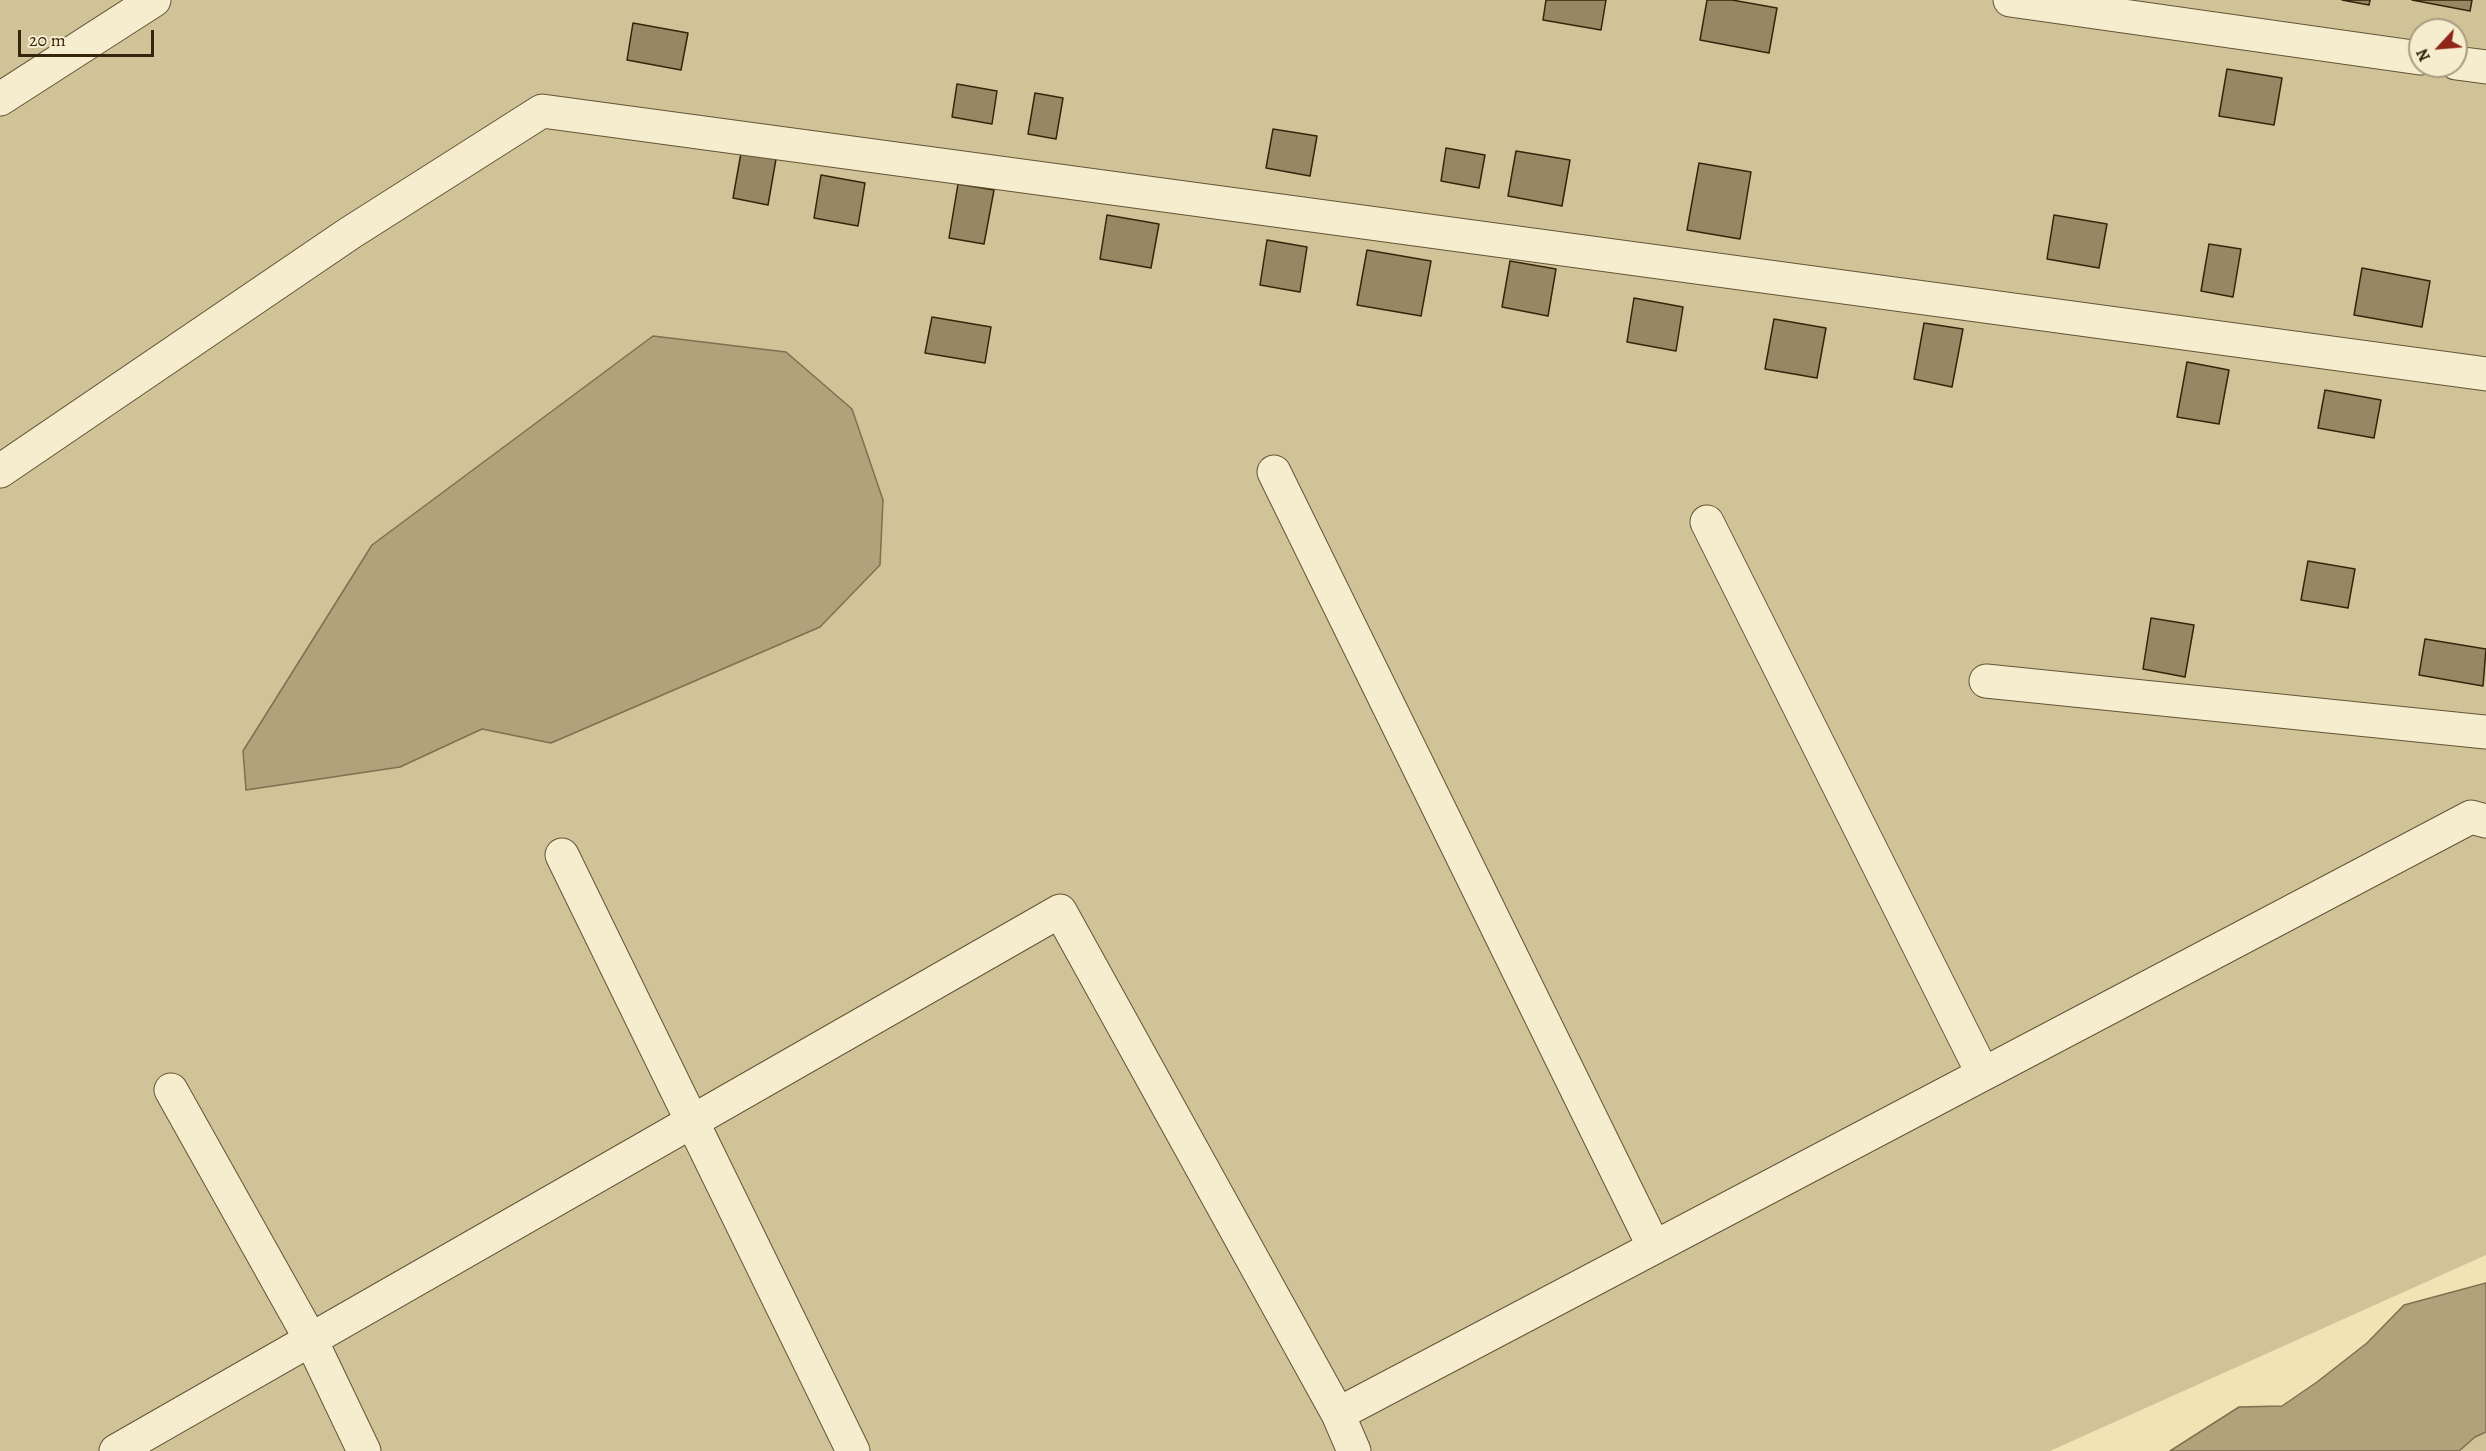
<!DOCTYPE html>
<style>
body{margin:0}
#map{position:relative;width:2486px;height:1451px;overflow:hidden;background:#f0e3b4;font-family:Alegreya,serif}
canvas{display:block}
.north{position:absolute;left:2408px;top:18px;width:60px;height:60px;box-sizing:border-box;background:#f5edce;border:2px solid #a89d80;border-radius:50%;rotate:244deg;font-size:16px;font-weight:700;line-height:24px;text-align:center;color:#35250c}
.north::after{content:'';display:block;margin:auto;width:21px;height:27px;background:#8f2418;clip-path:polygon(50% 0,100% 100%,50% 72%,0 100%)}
.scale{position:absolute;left:18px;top:30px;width:136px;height:27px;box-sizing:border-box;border:3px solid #35250c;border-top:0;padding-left:8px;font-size:18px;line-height:21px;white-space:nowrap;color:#35250c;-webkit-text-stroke:4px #f5edce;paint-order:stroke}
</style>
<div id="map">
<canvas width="2486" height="1451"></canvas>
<div class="north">N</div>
<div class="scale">20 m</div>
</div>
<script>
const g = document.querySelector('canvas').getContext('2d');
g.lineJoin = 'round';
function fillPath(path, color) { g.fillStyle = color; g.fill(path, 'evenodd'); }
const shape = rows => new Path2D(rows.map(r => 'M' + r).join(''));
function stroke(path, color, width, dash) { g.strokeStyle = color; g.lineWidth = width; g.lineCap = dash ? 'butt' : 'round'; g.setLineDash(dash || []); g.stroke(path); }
fillPath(shape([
 [0,0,2486,0,2486,1255,2050,1451,0,1451],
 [2420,30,2456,30,2456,66,2420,66],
 [2486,1432,2486,1451,2459,1451,2476,1437]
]), '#d0c397');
const water = shape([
 [653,336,786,352,852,409,883,500,880,565,820,627,551,743,482,729,400,767,246,790,243,751,372,545,653,336],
 [2486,1283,2486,1432,2475,1437,2459,1451,2170,1451,2239,1407,2282,1406,2317,1382,2367,1343,2404,1305,2486,1283]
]);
fillPath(water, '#b0a27b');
stroke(water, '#7f704f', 1.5);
const building = shape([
 [1546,0,1606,0,1601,30,1543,20,1546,0],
 [1707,0,1732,0,1777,8,1769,53,1700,40,1707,0],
 [2342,0,2370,0,2369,5,2342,0],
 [2412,0,2472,0,2470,11,2412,0],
 [633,23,688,33,681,70,627,60,633,23],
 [2227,69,2282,78,2274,125,2219,116,2227,69],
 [957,84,997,91,992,124,952,117,957,84],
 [1035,93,1063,98,1056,139,1028,134,1035,93],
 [1273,129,1317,136,1310,176,1266,168,1273,129],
 [1446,148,1485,155,1479,188,1441,181,1446,148],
 [1516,151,1570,160,1562,206,1508,196,1516,151],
 [741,153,776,159,768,205,733,198,741,153],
 [1699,163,1751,172,1740,239,1687,230,1699,163],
 [821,175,865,183,858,226,814,218,821,175],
 [958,184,994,190,984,244,949,238,958,184],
 [1107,215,1159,224,1151,268,1100,259,1107,215],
 [2054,215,2107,224,2099,268,2047,259,2054,215],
 [1267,240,1307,247,1300,292,1260,285,1267,240],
 [2209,244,2241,249,2233,297,2201,291,2209,244],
 [1367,250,1431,261,1421,316,1357,305,1367,250],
 [1510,261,1556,269,1548,316,1502,307,1510,261],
 [2362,268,2430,281,2422,327,2354,315,2362,268],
 [1634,298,1683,307,1676,351,1627,342,1634,298],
 [932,317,991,327,985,363,925,353,932,317],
 [1774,319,1826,328,1817,378,1765,369,1774,319],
 [1924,323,1963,329,1952,387,1914,379,1924,323],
 [2187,362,2229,370,2219,424,2177,417,2187,362],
 [2325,390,2381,400,2374,438,2318,428,2325,390],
 [2308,561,2355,569,2348,608,2301,600,2308,561],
 [2151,618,2194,625,2185,677,2143,669,2151,618],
 [2425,639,2486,649,2483,686,2419,675,2425,639]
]);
fillPath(building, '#968863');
stroke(building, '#35250c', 1.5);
const minor = shape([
 [2010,0,2420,58],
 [2456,63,2486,67],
 [0,99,154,0],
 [0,471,350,233,542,111,2486,374],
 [1274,472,1654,1247],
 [1707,522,1983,1074],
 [1986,681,2486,732],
 [562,855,853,1451],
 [171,1090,311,1340,364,1451],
 [1338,1414,2471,817,2486,821],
 [116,1451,1060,911,1338,1414,1354,1451]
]);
stroke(minor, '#645436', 35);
stroke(minor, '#f5edce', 33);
</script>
